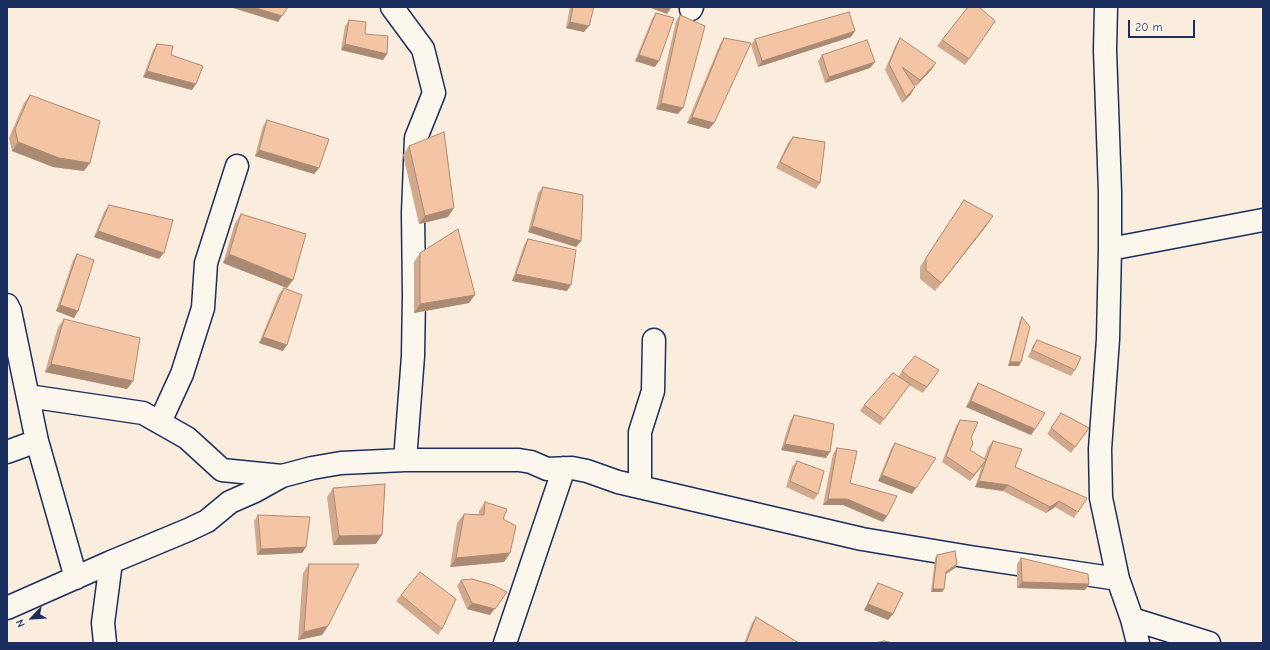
<!DOCTYPE html>
<style>
body{margin:0}
#map{position:relative;width:1270px;height:650px;overflow:hidden;background:#faedde;font-family:"Comic Neue",sans-serif}
canvas{display:block}
.frame{position:absolute;inset:0;border:8px solid #1b2f5e;pointer-events:none}
.north{position:absolute;left:12px;top:598px;width:40px;height:40px;-webkit-text-stroke:3px #fbf7ec;paint-order:stroke;rotate:245deg;font-size:11px;font-weight:700;line-height:16px;text-align:center;color:#1b2f5e}
.north::after{content:'';display:block;margin:auto;width:14px;height:18px;background:#1b2f5e;clip-path:polygon(50% 0,100% 100%,50% 72%,0 100%)}
.scale{position:absolute;left:1128px;top:20px;width:67px;height:18px;box-sizing:border-box;border:2px solid #1b2f5e;border-top:0;padding-left:5px;font-size:12px;line-height:14px;white-space:nowrap;color:#1b2f5e;-webkit-text-stroke:3px #fbf7ec;paint-order:stroke}
</style>
<div id="map">
<canvas width="1270" height="650"></canvas>
<div class="frame"></div>
<div class="north">N</div>
<div class="scale">20 m</div>
</div>
<script>
const g = document.querySelector('canvas').getContext('2d');
g.lineJoin = 'round';
const shape = rows => new Path2D(rows.map(r => 'M' + r).join(''));
function stroke(path, color, width, dash) { g.strokeStyle = color; g.lineWidth = width; g.lineCap = dash ? 'butt' : 'round'; g.setLineDash(dash || []); g.stroke(path); }
function fillPath(path, color) { g.fillStyle = color; g.fill(path, 'evenodd'); }
const minor = shape([
 [392,7,423,49,434,93,416,138,413,213,414,295,413,356,405,460],
 [1106,7,1105,50,1110,192,1110,249,1108,339,1100,449,1101,498,1118,579,1132,619,1138,643],
 [691,9,692,7],
 [1110,249,1263,220],
 [7,305,10,311,37,441,76,578],
 [28,396,143,413,187,438,222,470,282,476],
 [160,422,182,374,203,308,206,263,237,166],
 [7,452,37,441],
 [640,487,640,432,653,391,654,340],
 [7,608,111,562,188,530,207,521,230,502,255,491,282,476,312,468,341,463,405,460,519,460,531,462,547,469,572,468,587,471,618,482,862,539,970,557,1118,579],
 [1132,619,1209,643],
 [105,643,103,623,111,562],
 [505,643,564,468]
]);
stroke(minor, '#1b2f5e', 25);
stroke(minor, '#fbf7ec', 22);
fillPath(shape([
 [570,7,594,7,584,32,566,28],
 [656,13,655,67,635,61,652,19],
 [680,15,678,114,656,109,676,21],
 [349,20,387,54,383,60,341,50,345,26],
 [995,21,965,65,937,46,942,40],
 [851,37,758,67,751,45,755,39],
 [724,38,714,123,709,129,687,123,720,44],
 [900,38,932,69,916,86,913,84,911,94,902,103,885,70,896,44],
 [157,44,171,55,192,90,143,77,153,50],
 [822,55,875,62,870,68,825,83,818,61],
 [30,95,84,171,53,167,12,151,9,138,24,103],
 [267,120,319,168,314,174,255,156,263,126],
 [793,137,820,183,816,189,776,168,788,143],
 [409,146,448,217,419,224,403,155],
 [543,187,581,241,576,247,528,232,538,193],
 [964,200,987,225,935,291,920,279,920,267],
 [109,205,159,259,94,237,104,212],
 [241,214,287,288,223,263,235,223],
 [528,239,567,291,512,281,524,245],
 [420,253,469,303,414,313,414,262],
 [77,254,78,311,74,318,56,311,73,260],
 [284,288,283,351,259,343,279,294],
 [1022,317,1021,362,1019,366,1008,366,1020,320],
 [64,319,133,381,127,389,45,372,58,327],
 [1037,340,1075,370,1071,376,1028,357,1033,346],
 [939,370,923,393,909,385,880,425,860,411,864,405,899,376,902,371],
 [978,383,1035,429,1031,435,966,407,974,389],
 [1061,413,1089,428,1071,453,1047,434],
 [794,415,826,458,781,450,790,421],
 [960,420,971,438,970,450,984,459,988,447,993,441,1015,467,1078,512,1074,518,1055,507,1046,513,1003,491,975,487,982,466,970,481,942,462,956,426],
 [895,443,912,494,878,481,891,449],
 [837,448,850,483,883,522,843,505,823,505,833,454],
 [797,461,818,494,814,500,786,487,792,467],
 [333,488,376,544,333,545,327,497],
 [485,502,503,519,510,553,504,562,450,567,457,523,464,514,479,515,479,511],
 [258,515,306,547,302,553,257,555,254,521],
 [937,555,957,564,955,568,946,574,944,589,942,592,931,592,935,558],
 [1021,558,1089,584,1085,590,1017,588,1017,564],
 [309,564,328,626,322,635,298,640,303,573],
 [461,580,490,615,467,609,457,586],
 [878,583,888,620,864,610,874,589],
 [401,595,442,629,438,635,396,601],
 [756,617,799,643,744,643,752,623]
]), '#d2a98d');
fillPath(shape([
 [230,7,253,7,282,16,278,22],
 [648,7,668,7,671,8,667,14],
 [570,22,589,26,584,32,566,28],
 [855,31,851,37,758,67,762,61],
 [345,44,387,54,383,60,341,50],
 [639,55,659,61,655,67,635,61],
 [875,62,870,68,825,83,829,77],
 [936,63,932,69,916,86,920,80],
 [147,71,196,84,192,90,143,77],
 [915,87,911,94,902,103,906,97],
 [661,103,683,108,678,114,656,109],
 [692,117,714,123,709,129,687,123],
 [18,142,90,163,84,171,53,167,12,151],
 [259,150,319,168,314,174,255,156],
 [454,208,448,217,419,224,425,216],
 [993,216,987,225,935,291,941,283],
 [532,226,581,241,576,247,528,232],
 [98,231,164,253,159,259,94,237],
 [229,254,293,280,287,288,223,263],
 [516,274,571,285,567,291,512,281],
 [475,295,469,303,414,313,420,304],
 [60,305,78,311,74,318,56,311],
 [263,337,287,345,283,351,259,343],
 [1010,362,1021,362,1019,366,1008,366],
 [51,364,133,381,127,389,45,372],
 [971,401,1035,429,1031,435,966,407],
 [785,444,830,452,826,458,781,450],
 [986,460,982,466,970,481,974,475],
 [882,475,916,488,912,494,878,481],
 [979,481,1008,485,1003,491,975,487],
 [828,499,847,499,887,516,883,522,843,505,823,505],
 [1059,501,1055,507,1046,513,1050,507],
 [382,535,376,544,333,545,339,536],
 [306,547,302,553,257,555,261,549],
 [510,553,504,562,450,567,456,558],
 [957,564,955,568,944,575,946,572],
 [1022,582,1089,584,1085,590,1017,588],
 [933,589,944,589,942,592,931,592],
 [507,592,490,615,467,609,472,603],
 [868,604,893,614,888,620,864,610],
 [328,626,322,635,298,640,304,632]
]), '#ab8a73');
const building = shape([
 [253,7,288,7,282,16,253,7],
 [573,7,594,7,589,26,570,22,573,7],
 [968,7,979,7,995,21,969,59,942,40,968,7],
 [849,12,855,31,762,61,755,39,849,12],
 [656,13,674,18,659,61,639,55,656,13],
 [680,15,705,26,683,108,661,103,680,15],
 [349,20,366,22,365,34,388,36,387,54,345,44,349,20],
 [724,38,751,43,714,123,692,117,724,38],
 [900,38,936,63,920,80,902,67,915,87,906,97,889,64,900,38],
 [867,40,875,62,829,77,822,55,867,40],
 [157,44,173,46,171,55,203,66,196,84,147,71,157,44],
 [30,95,100,121,90,163,59,158,18,142,15,129,30,95],
 [267,120,329,139,319,168,259,150,267,120],
 [444,132,454,208,425,216,409,146,444,132],
 [793,137,825,142,820,183,780,162,793,137],
 [543,187,583,195,581,241,532,226,543,187],
 [964,200,993,216,941,283,926,270,926,258,964,200],
 [109,205,173,220,164,253,98,231,109,205],
 [241,214,306,234,293,280,229,254,241,214],
 [458,229,475,295,420,304,420,253,458,229],
 [528,239,576,250,571,285,516,274,528,239],
 [77,254,94,260,78,311,60,305,77,254],
 [284,288,302,295,287,345,263,337,284,288],
 [1022,317,1030,327,1021,362,1010,362,1022,317],
 [64,319,140,338,133,381,51,364,64,319],
 [1037,340,1081,357,1075,370,1032,350,1037,340],
 [915,356,939,370,927,387,909,377,902,371,915,356],
 [893,373,910,384,884,419,864,405,893,373],
 [978,383,1045,413,1035,429,971,401,978,383],
 [1061,413,1089,428,1075,447,1051,428,1061,413],
 [794,415,834,424,830,452,785,444,794,415],
 [960,420,978,422,971,438,973,443,970,450,986,460,974,475,946,456,960,420],
 [993,441,1022,449,1015,467,1087,498,1078,512,1059,501,1050,507,1008,485,979,481,993,441],
 [895,443,936,458,916,488,882,475,895,443],
 [837,448,857,451,850,483,897,496,887,516,847,499,828,499,837,448],
 [797,461,824,471,818,494,790,481,797,461],
 [385,484,382,535,339,536,333,488,385,484],
 [485,502,507,509,503,519,516,526,510,553,456,558,464,514,484,515,485,502],
 [258,515,310,517,306,547,261,549,258,515],
 [955,551,957,564,946,572,944,589,933,589,937,555,955,551],
 [1021,558,1088,574,1089,584,1022,582,1021,558],
 [309,564,359,564,328,626,304,632,309,564],
 [420,572,456,599,442,629,401,595,420,572],
 [472,579,493,585,507,592,495,609,472,603,461,580,472,579],
 [878,583,903,593,893,614,868,604,878,583],
 [756,617,799,643,746,643,756,617],
 [884,641,893,643,875,643,884,641]
]);
fillPath(building, '#f4c5a4');
stroke(building, '#ab8a73', 1);
</script>
